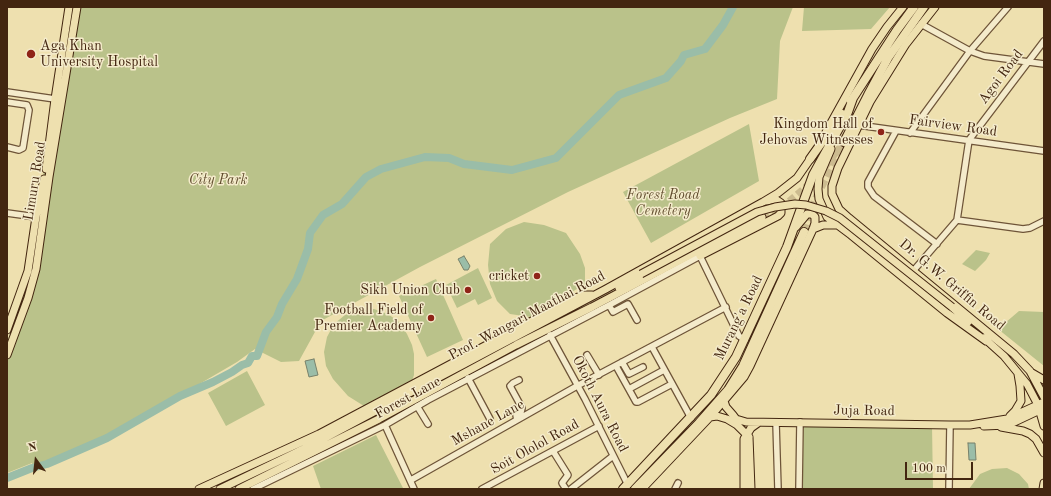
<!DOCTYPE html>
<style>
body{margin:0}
#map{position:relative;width:1051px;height:496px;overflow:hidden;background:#eee0af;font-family:"Old Standard TT",serif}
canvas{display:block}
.frame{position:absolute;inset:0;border:8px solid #432610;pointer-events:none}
.north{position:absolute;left:16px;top:440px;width:40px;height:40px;-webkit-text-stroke:3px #f4ebcb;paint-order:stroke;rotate:345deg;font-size:11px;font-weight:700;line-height:16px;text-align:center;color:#432610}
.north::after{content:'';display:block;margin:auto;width:14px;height:18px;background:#432610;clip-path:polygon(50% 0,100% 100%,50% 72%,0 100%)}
.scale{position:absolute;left:905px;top:462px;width:68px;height:18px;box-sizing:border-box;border:2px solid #432610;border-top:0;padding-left:5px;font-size:12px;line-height:14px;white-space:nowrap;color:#432610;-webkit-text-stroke:3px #f4ebcb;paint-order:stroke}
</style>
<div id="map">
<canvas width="1051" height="496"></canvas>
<div class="frame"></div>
<div class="north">N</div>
<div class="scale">100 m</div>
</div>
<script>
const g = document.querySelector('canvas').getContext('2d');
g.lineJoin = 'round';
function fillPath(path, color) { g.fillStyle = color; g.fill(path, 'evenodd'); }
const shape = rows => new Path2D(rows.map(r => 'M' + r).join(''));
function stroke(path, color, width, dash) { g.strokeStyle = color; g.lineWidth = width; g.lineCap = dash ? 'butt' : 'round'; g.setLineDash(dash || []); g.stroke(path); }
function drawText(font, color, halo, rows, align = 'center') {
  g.font = font + ' "Old Standard TT",serif'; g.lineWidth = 3; g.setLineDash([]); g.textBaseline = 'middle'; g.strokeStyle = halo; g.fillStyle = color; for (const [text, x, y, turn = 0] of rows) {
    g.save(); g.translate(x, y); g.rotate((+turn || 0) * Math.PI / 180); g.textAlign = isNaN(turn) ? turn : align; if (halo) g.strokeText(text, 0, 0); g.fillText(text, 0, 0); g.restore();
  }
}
fillPath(shape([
 [71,7,793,7,780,41,777,99,730,118,568,192,420,267,321,321,299,361,281,362,255,349,237,362,107,438,33,467,32,463,7,473,7,343,24,283,36,219],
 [804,7,890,7,871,29,802,31],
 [749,124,759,181,651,243,623,192],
 [524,222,544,225,566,233,580,254,585,268,585,284,531,317,510,314,497,301,490,284,488,265,490,244,506,229],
 [976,250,990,253,986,260,975,271,962,264],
 [478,268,492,298,478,305,475,299,457,308,446,285],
 [436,279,463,340,427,357,399,296],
 [374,309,388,314,399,322,407,334,412,345,414,354,414,375,412,381,364,406,348,396,333,379,326,366,324,352,327,337,334,324,345,315,359,310],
 [1019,311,1044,312,1044,366,998,329],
 [247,371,265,405,226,426,208,393],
 [800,422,932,425,933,489,799,489],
 [376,435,403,488,397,489,321,489,313,466],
 [1007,468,1019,474,1028,484,1029,489,969,489,980,474,992,469]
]), '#bac28a');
const water = shape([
 [464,256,470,266,468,270,464,270,458,259,464,256],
 [314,359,318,375,309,377,305,361,314,359],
 [968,443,975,443,976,460,969,460,968,443]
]);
fillPath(water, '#9abda8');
stroke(water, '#77816b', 1);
stroke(shape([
 [7,478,32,468,47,464,107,438,180,396,213,382,232,372,242,365,248,363,252,356,257,356,266,332,277,317,282,304,297,279,308,249,310,233,323,215,342,204,366,177,381,169,425,157,449,158,464,164,512,170,556,158,619,95,666,78,681,61,684,55,705,49,723,25,733,7]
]), '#9abda8', 8);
stroke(shape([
 [825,167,844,142],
 [762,217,786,204,808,185]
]), '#ccbb8f', 7, [7, 3.5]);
stroke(shape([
 [804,232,819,191,844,142]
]), '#ccbb8f', 8, [8, 4]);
const minor = shape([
 [921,24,970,51,984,56,1044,64],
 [7,92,55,99],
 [7,102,27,105,29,110,23,148,19,150,7,147],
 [858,125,1044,151],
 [896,131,868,182,868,187,874,196,937,244],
 [910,133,970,51,1008,7],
 [7,213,36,217],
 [957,220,969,140,1044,41],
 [957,220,1023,229,1030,228,1044,221],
 [914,270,957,220],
 [609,305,613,312,628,304,637,320],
 [550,335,585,399,628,485],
 [652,347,691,418],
 [587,355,599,375],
 [622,362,629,374,643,367],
 [616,366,636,402,638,402,672,384],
 [468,378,490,419],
 [629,389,664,370],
 [417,406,428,424],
 [517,420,516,415,521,412,522,408,510,386,513,383,519,380],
 [776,423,778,489],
 [385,425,414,489],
 [553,451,568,475,562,483,566,489],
 [411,480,577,386,726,307],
 [253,489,385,425,428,400,613,303,700,256,739,336,745,340],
 [482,489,599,426],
 [571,489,613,456],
 [675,489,678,483],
 [799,489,800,422],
 [949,489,950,425]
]);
const major = shape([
 [935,7,906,44,870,102,838,168,832,186,832,194,839,209,849,218,1014,354,1030,371,1044,397],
 [826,132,872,49,887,27,903,7],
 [831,149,819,177,818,189,819,199,827,217,851,235,947,313,986,341],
 [46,169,55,99,69,7],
 [813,229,823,225,835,225],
 [700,256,778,216,781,213,781,203,775,199,767,201],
 [619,288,641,274],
 [952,307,968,322],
 [7,330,28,271,36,217,44,179],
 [984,338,1004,356,1027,384,1038,405,1044,426],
 [7,355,28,298,36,269,49,177,77,7],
 [1032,373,1044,380],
 [724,401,726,407,733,415,736,419,746,422,950,425,970,425,1007,419,1044,402],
 [1010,416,1015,411,1021,401,1020,386,1018,374],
 [710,417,717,416,727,419,737,425,749,437],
 [984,426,1008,425,1042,409],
 [1001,427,1023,431,1030,434,1036,439,1044,453],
 [749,437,751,489],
 [199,489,319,434,575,298,584,295,592,295],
 [220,489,314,444,387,405,606,289,763,202,778,193,797,178,813,155],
 [239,489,379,419,516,345,592,307,762,217],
 [642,489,710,417,744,377,750,366,813,229,815,223,815,217,812,214,807,214,796,227],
 [744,489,744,439,751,428,758,423],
 [1043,489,1044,483]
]);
const highway = shape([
 [851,101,897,30,914,7],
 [844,142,868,95,888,58,924,7],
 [810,159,842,114],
 [623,489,711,395,736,357,787,247,813,175,848,112,853,98],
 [635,489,699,423,728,390,743,366,804,232]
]);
stroke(minor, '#6e5438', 8);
stroke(major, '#432610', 9);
stroke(highway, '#432610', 10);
stroke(minor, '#f4ebcb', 5.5);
stroke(major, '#eee0af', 7);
stroke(highway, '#eee0af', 8);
const majorBridge = shape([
 [641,274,757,212,775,207,795,204,806,205,826,211,840,218,952,307]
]);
stroke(majorBridge, '#432610', 9, []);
stroke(majorBridge, '#eee0af', 7);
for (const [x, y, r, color] of [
 [31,54,5,"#8f2418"],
 [881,132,4,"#8f2418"],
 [537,276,4,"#8f2418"],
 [468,290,4,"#8f2418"],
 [431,318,4,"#8f2418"]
]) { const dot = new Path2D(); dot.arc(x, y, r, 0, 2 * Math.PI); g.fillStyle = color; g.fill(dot); stroke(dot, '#f4ebcb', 1.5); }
drawText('14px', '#432610', '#f4ebcb', [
 ["Aga Khan",40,46,"left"],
 ["University Hospital",40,62,"left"],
 ["Kingdom Hall of",873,124],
 ["Jehovas Witnesses",873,140],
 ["cricket",529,276],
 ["Sikh Union Club",460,290],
 ["Football Field of",423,310],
 ["Premier Academy",423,326]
], 'right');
drawText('14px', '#432610', '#f4ebcb', [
 ["Agoi Road",1001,77,-53],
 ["Fairview Road",953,126,8],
 ["Limuru Road",35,181,-81],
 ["Dr. G.W. Griffin Road",952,285,40],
 ["Prof. Wangari Maathai Road",527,316,-28],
 ["Murang'a Road",739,318,-64],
 ["Forest Lane",408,398,-29],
 ["Okoth Aura Road",600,404,63],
 ["Juja Road",864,411,1],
 ["Mshane Lane",488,423,-29],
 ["Soit Ololol Road",535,447,-29]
]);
drawText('italic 14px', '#614d2e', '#f4ebcb', [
 ["City Park",218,180],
 ["Forest Road",663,195],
 ["Cemetery",663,211]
]);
</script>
